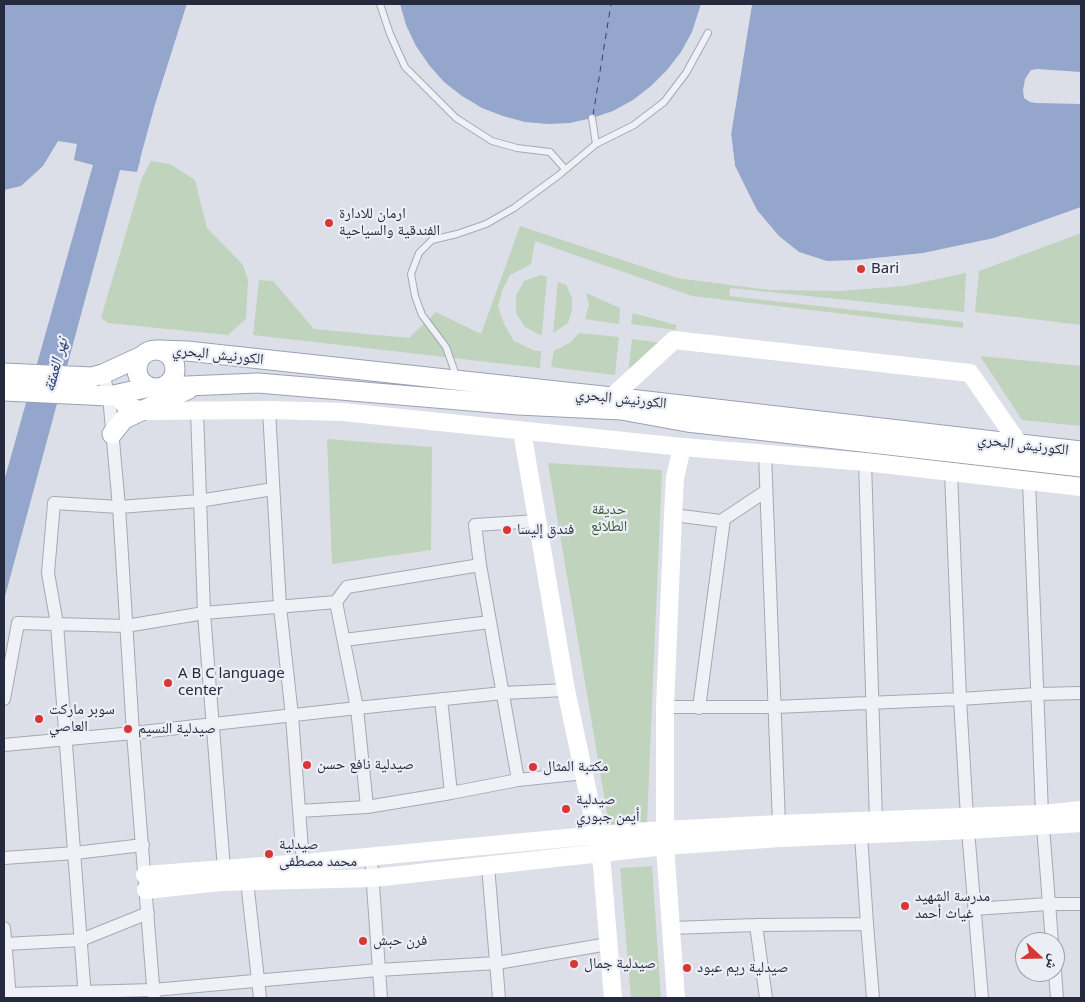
<!DOCTYPE html>
<meta charset="utf-8">
<style>
body{margin:0}
#map{position:relative;width:1085px;height:1002px;overflow:hidden;background:#dcdfe8;font-family:"Noto Sans","Noto Naskh Arabic",sans-serif}
canvas{display:block}
.frame{position:absolute;inset:0;border:5px solid #252a3f;pointer-events:none}
.north{position:absolute;left:1015px;top:932px;width:50px;height:50px;box-sizing:border-box;background:#eceef5;border:1px solid #9ca0ac;border-radius:50%;rotate:111deg;font-size:14px;font-weight:700;line-height:20px;text-align:center;color:#252a3f}
.north::after{content:'';display:block;margin:auto;width:18px;height:22px;background:#d93635;clip-path:polygon(50% 0,100% 100%,50% 72%,0 100%)}
</style>
<div id="map">
<canvas width="1085" height="1002"></canvas>
<div class="frame"></div>
<div class="north">ش</div>
</div>
<script>
const g = document.querySelector('canvas').getContext('2d');
g.lineJoin = 'round';
function fillPath(path, color) { g.fillStyle = color; g.fill(path, 'evenodd'); }
const shape = rows => new Path2D(rows.map(r => 'M' + r).join(''));
function stroke(path, color, width, dash) { g.strokeStyle = color; g.lineWidth = width; g.lineCap = dash ? 'butt' : 'round'; g.setLineDash(dash || []); g.stroke(path); }
function drawText(font, color, halo, rows, align = 'center') {
  g.font = font + ' "Noto Sans","Noto Naskh Arabic",sans-serif'; g.lineWidth = 4.5; g.setLineDash([]); g.textBaseline = 'middle'; g.strokeStyle = halo; g.fillStyle = color; for (const [text, x, y, turn = 0] of rows) {
    g.save(); g.translate(x, y); g.rotate((+turn || 0) * Math.PI / 180); g.textAlign = isNaN(turn) ? turn : align; if (halo) g.strokeText(text, 0, 0); g.fillText(text, 0, 0); g.restore();
  }
}
fillPath(shape([
 [151,161,170,164,195,180,207,228,243,265,248,280,246,319,228,335,108,323,101,318,142,178],
 [520,226,677,278,769,290,840,291,904,286,966,273,964,312,730,288,729,296,963,322,963,328,692,296,535,241,531,264,510,275,503,289,498,306,504,324,514,341,535,351,541,351,540,368,253,335,259,280,273,281,314,329,409,338,436,312,481,334],
 [1081,233,1081,325,975,312,979,271],
 [541,275,547,277,542,334,540,335,525,327,516,313,516,296,524,281],
 [558,282,566,285,572,298,572,310,568,323,553,333],
 [586,293,620,308,619,324,585,319,589,305],
 [633,313,676,325,676,330,631,324],
 [579,333,619,337,615,375,551,367,554,350,558,349,571,342],
 [632,339,670,344,627,383],
 [980,356,1081,366,1081,426,1022,420],
 [327,439,432,447,431,550,332,564],
 [548,463,662,470,647,822,609,825],
 [652,866,661,998,631,998,620,868]
]), '#bfd3bd');
fillPath(shape([
 [4,4,187,4,155,105,137,172,120,170,4,600,4,481,93,165,74,160,77,144,58,141,43,166,21,186,4,190],
 [400,4,701,4,692,32,681,52,667,70,651,86,633,100,613,111,592,118,570,123,548,124,525,122,503,116,482,108,462,96,444,82,429,65,416,46,406,25],
 [752,4,1081,4,1081,207,994,238,923,253,856,260,827,261,799,252,779,236,757,210,735,166,731,134]
]), '#94a6cb');
fillPath(shape([
 [187,4,190,4,158,106,143,159,140,159,155,105],
 [749,4,752,4,731,134,735,166,746,189,744,189,732,166,728,134],
 [1037,69,1081,72,1081,104,1036,103,1030,102,1024,98,1023,90,1025,79,1031,70]
]), '#dcdfe8');
stroke(shape([
 [593,115,611,4]
]), '#2c4177', 1, [6, 5]);
const lane = shape([
 [380,4,390,34,405,67,456,118,492,141,517,148,550,152,565,169],
 [592,118,596,144],
 [457,378,446,347,422,315,415,296,411,274,419,253,432,240,457,234,486,224,514,208,559,175,596,144,634,125,664,102,686,73,708,33]
]);
const street = shape([
 [103,374,109,396,119,507,133,733,154,998],
 [269,410,280,607,292,716,303,863],
 [197,411,204,613,224,869],
 [765,454,779,824],
 [865,462,876,821],
 [951,472,960,699,967,817],
 [1029,481,1042,814,1052,942],
 [673,515,721,521,766,491],
 [344,640,490,622],
 [4,699,18,623,126,626,204,613,336,602],
 [441,699,451,793],
 [665,707,775,707,960,699,1037,694,1081,693],
 [699,708,724,519],
 [4,745,133,733,357,708,503,693,566,690],
 [518,780,480,565,475,525,537,521],
 [367,807,357,708,336,602,347,587,480,565],
 [299,811,367,807,451,793,518,780,585,773],
 [968,830,982,998],
 [861,835,867,924],
 [371,857,381,998],
 [4,858,75,853,143,845],
 [488,866,499,998],
 [247,881,260,998],
 [974,909,1048,904,1081,904],
 [756,925,766,998],
 [4,928,10,998],
 [671,928,756,925,867,924,873,998],
 [5,944,81,940,148,913],
 [1055,972,1057,998],
 [10,994,153,990,378,970,497,963,608,944],
 [85,998,57,624,48,573,54,503,119,507,199,501,273,489]
]);
const primary = shape([
 '137 369a19 19 0 1 1 38 0a19 19 0 1 1-38 0Z',
 [160,350,187,351,612,397,1081,451],
 [4,373,92,377,103,374,142,356],
 [163,387,258,383,518,405,621,410,687,422,1081,467],
 [4,391,109,396,150,387],
 [112,434,124,419,189,389]
]);
stroke(lane, '#a5a9b5', 8);
stroke(street, '#a5a9b5', 14);
stroke(primary, '#9ba1b5', 21);
stroke(lane, '#eff1f6', 6);
stroke(street, '#eff1f6', 12);
stroke(shape([
 [117,395,125,405,142,411,269,410,343,412,682,447,865,462,1081,487],
 [612,397,674,340,970,373,1019,444],
 [522,431,566,690,601,854,613,998],
 [145,875,303,863,598,835,664,830,779,824,1042,814,1081,810],
 [146,890,221,882,373,878,665,846,780,838,968,830,1081,823],
 [676,998,665,846,665,707,673,515,675,478,682,447]
]), '#fff', 18);
stroke(primary, '#fff', 19);
for (const [x, y, r, color] of [
 [329,223,5,"#d93635"],
 [861,269,5,"#d93635"],
 [507,530,5,"#d93635"],
 [168,683,5,"#d93635"],
 [39,719,5,"#d93635"],
 [128,729,5,"#d93635"],
 [307,765,5,"#d93635"],
 [533,767,5,"#d93635"],
 [566,809,5,"#d93635"],
 [269,854,5,"#d93635"],
 [905,906,5,"#d93635"],
 [363,941,5,"#d93635"],
 [574,964,5,"#d93635"],
 [687,968,5,"#d93635"]
]) { const dot = new Path2D(); dot.arc(x, y, r, 0, 2 * Math.PI); g.fillStyle = color; g.fill(dot); stroke(dot, '#eceef5', 2); }
drawText('15px', '#252a3f', '#eceef5', [
 ["ارمان للادارة",339,214],
 ["الفندقية والسياحية",339,231],
 ["Bari",871,269],
 ["فندق إليسا",517,530],
 ["A B C language",178,674],
 ["center",178,691],
 ["سوبر ماركت",49,710],
 ["العاصي",49,727],
 ["صيدلية النسيم",138,729],
 ["صيدلية نافع حسن",317,765],
 ["مكتبة المثال",543,767],
 ["صيدلية",576,800],
 ["أيمن جبوري",576,817],
 ["صيدلية",279,845],
 ["محمد مصطفى",279,862],
 ["مدرسة الشهيد",915,897],
 ["غياث أحمد",915,914],
 ["فرن حبش",373,941],
 ["صيدلية جمال",584,964],
 ["صيدلية ريم عبود",697,968]
], 'left');
drawText('15px', '#252a3f', '#eceef5', [
 ["الكورنيش البحري",218,355,6],
 ["الكورنيش البحري",621,399,6],
 ["الكورنيش البحري",1023,445,7]
]);
drawText('15px', '#325c31', '#eceef5', [
 ["حديقة",609,510],
 ["الطلائع",609,527]
]);
drawText('italic 16px', '#2c4177', '#eceef5', [
 ["نهر الغمقة",56,365,-75]
]);
</script>
